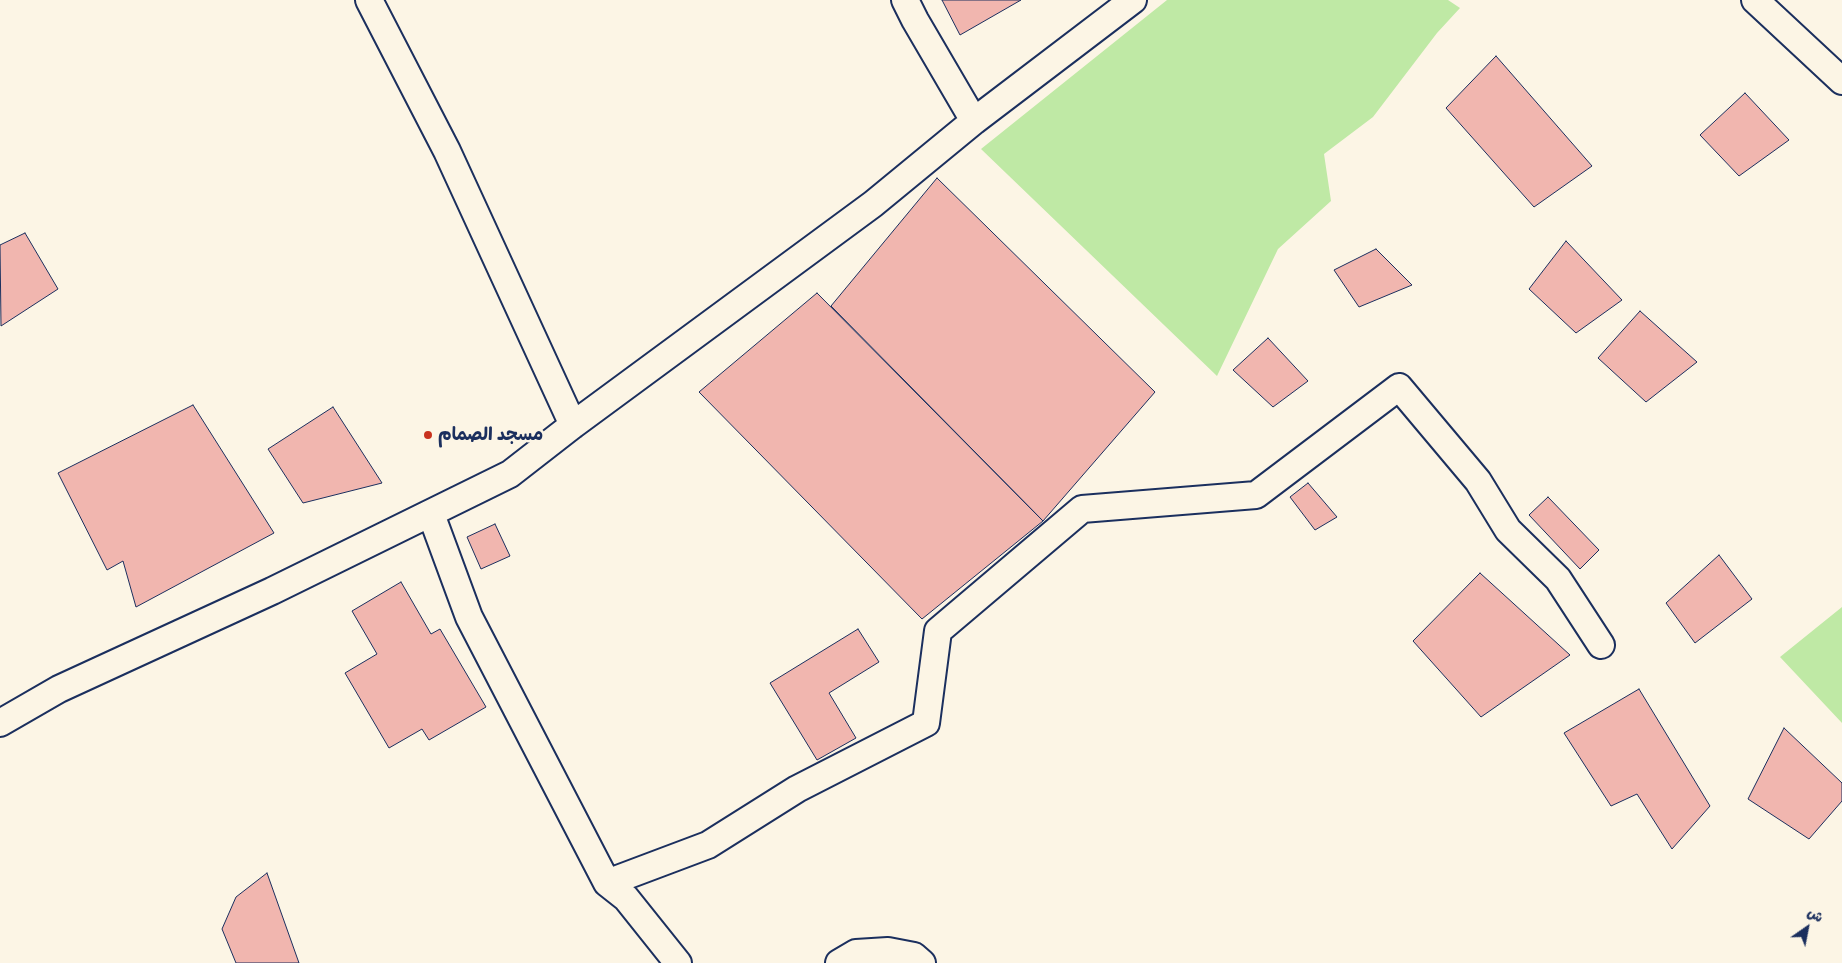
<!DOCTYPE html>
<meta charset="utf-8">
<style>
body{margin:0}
#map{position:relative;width:1842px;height:963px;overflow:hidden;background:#fcf5e5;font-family:Caveat,"Playpen Sans Arabic",sans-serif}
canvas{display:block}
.north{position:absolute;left:1782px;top:903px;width:50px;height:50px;-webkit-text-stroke:4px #fcf5e5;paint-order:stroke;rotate:33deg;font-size:14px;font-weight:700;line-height:20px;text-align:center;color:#1b2f5e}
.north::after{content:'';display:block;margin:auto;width:18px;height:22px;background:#1b2f5e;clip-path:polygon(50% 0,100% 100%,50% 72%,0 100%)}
</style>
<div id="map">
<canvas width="1842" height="963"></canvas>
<div class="north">ش</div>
</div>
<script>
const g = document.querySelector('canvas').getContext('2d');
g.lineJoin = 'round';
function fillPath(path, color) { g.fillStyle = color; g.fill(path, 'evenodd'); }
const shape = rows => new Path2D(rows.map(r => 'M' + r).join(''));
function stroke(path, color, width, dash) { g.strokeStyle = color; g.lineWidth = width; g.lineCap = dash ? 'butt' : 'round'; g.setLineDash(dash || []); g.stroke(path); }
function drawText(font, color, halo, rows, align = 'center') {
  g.font = font + ' Caveat,"Playpen Sans Arabic",sans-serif'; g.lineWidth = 5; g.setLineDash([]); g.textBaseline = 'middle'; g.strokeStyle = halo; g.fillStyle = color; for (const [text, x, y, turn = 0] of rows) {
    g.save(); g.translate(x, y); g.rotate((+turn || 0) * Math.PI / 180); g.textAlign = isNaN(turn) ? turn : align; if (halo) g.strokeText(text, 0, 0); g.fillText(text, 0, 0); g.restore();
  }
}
fillPath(shape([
 [1167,0,1448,0,1460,8,1437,33,1373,117,1324,154,1331,201,1278,249,1217,376,981,149],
 [1842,607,1842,723,1780,657]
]), '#bfe9a5');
const building = shape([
 [942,0,1021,0,960,35,942,0],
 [1496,56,1592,166,1534,207,1446,108,1496,56],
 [1745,93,1789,140,1739,176,1700,135,1745,93],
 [937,178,1155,392,1043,521,831,306,937,178],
 [25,233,58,289,1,326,0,245,25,233],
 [1566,241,1622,300,1576,333,1529,289,1566,241],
 [1376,249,1412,285,1359,307,1334,270,1376,249],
 [817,293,1043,521,922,619,699,392,817,293],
 [1640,311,1697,362,1646,402,1598,358,1640,311],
 [1268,338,1308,381,1273,407,1233,370,1268,338],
 [193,405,274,533,136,607,123,561,107,570,58,473,193,405],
 [333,407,382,483,303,503,268,449,333,407],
 [1308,483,1337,517,1315,530,1290,497,1308,483],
 [1548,497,1599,550,1580,569,1529,515,1548,497],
 [495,524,510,556,481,569,467,537,495,524],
 [1719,555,1752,599,1695,643,1666,603,1719,555],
 [1480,573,1570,655,1481,717,1413,641,1480,573],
 [401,582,431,634,440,629,486,707,429,740,422,729,389,748,345,673,377,654,352,611,401,582],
 [858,629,879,662,829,693,856,738,817,760,770,683,858,629],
 [1639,689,1710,806,1672,849,1637,794,1611,806,1564,733,1639,689],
 [1784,728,1842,783,1842,801,1809,839,1748,799,1784,728],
 [267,873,299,963,236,963,222,929,236,897,267,873]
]);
fillPath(building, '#f1b6af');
stroke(building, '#1b2f5e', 1);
const street = shape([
 [369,0,447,151,573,425],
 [905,0,915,20,974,121],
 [1755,0,1842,81],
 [431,514,469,617,607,883,626,898,678,963],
 [0,723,59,689,272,591,510,474,573,425,873,204,974,121,1133,0],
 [607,883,708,845,797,789,926,723,938,631,1082,509,1256,495,1399,387,1478,481,1508,530,1558,579,1601,645],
 [839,963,856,953,888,951,914,956,922,963]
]);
stroke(street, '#1b2f5e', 30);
stroke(street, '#fcf5e5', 26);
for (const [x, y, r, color] of [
 [428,435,5,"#c8321e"]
]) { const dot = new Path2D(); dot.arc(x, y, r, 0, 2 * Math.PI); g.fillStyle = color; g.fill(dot); stroke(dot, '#fcf5e5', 2); }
drawText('bold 18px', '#1b2f5e', '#fcf5e5', [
 ["مسجد الصمام",438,435]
], 'left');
</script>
